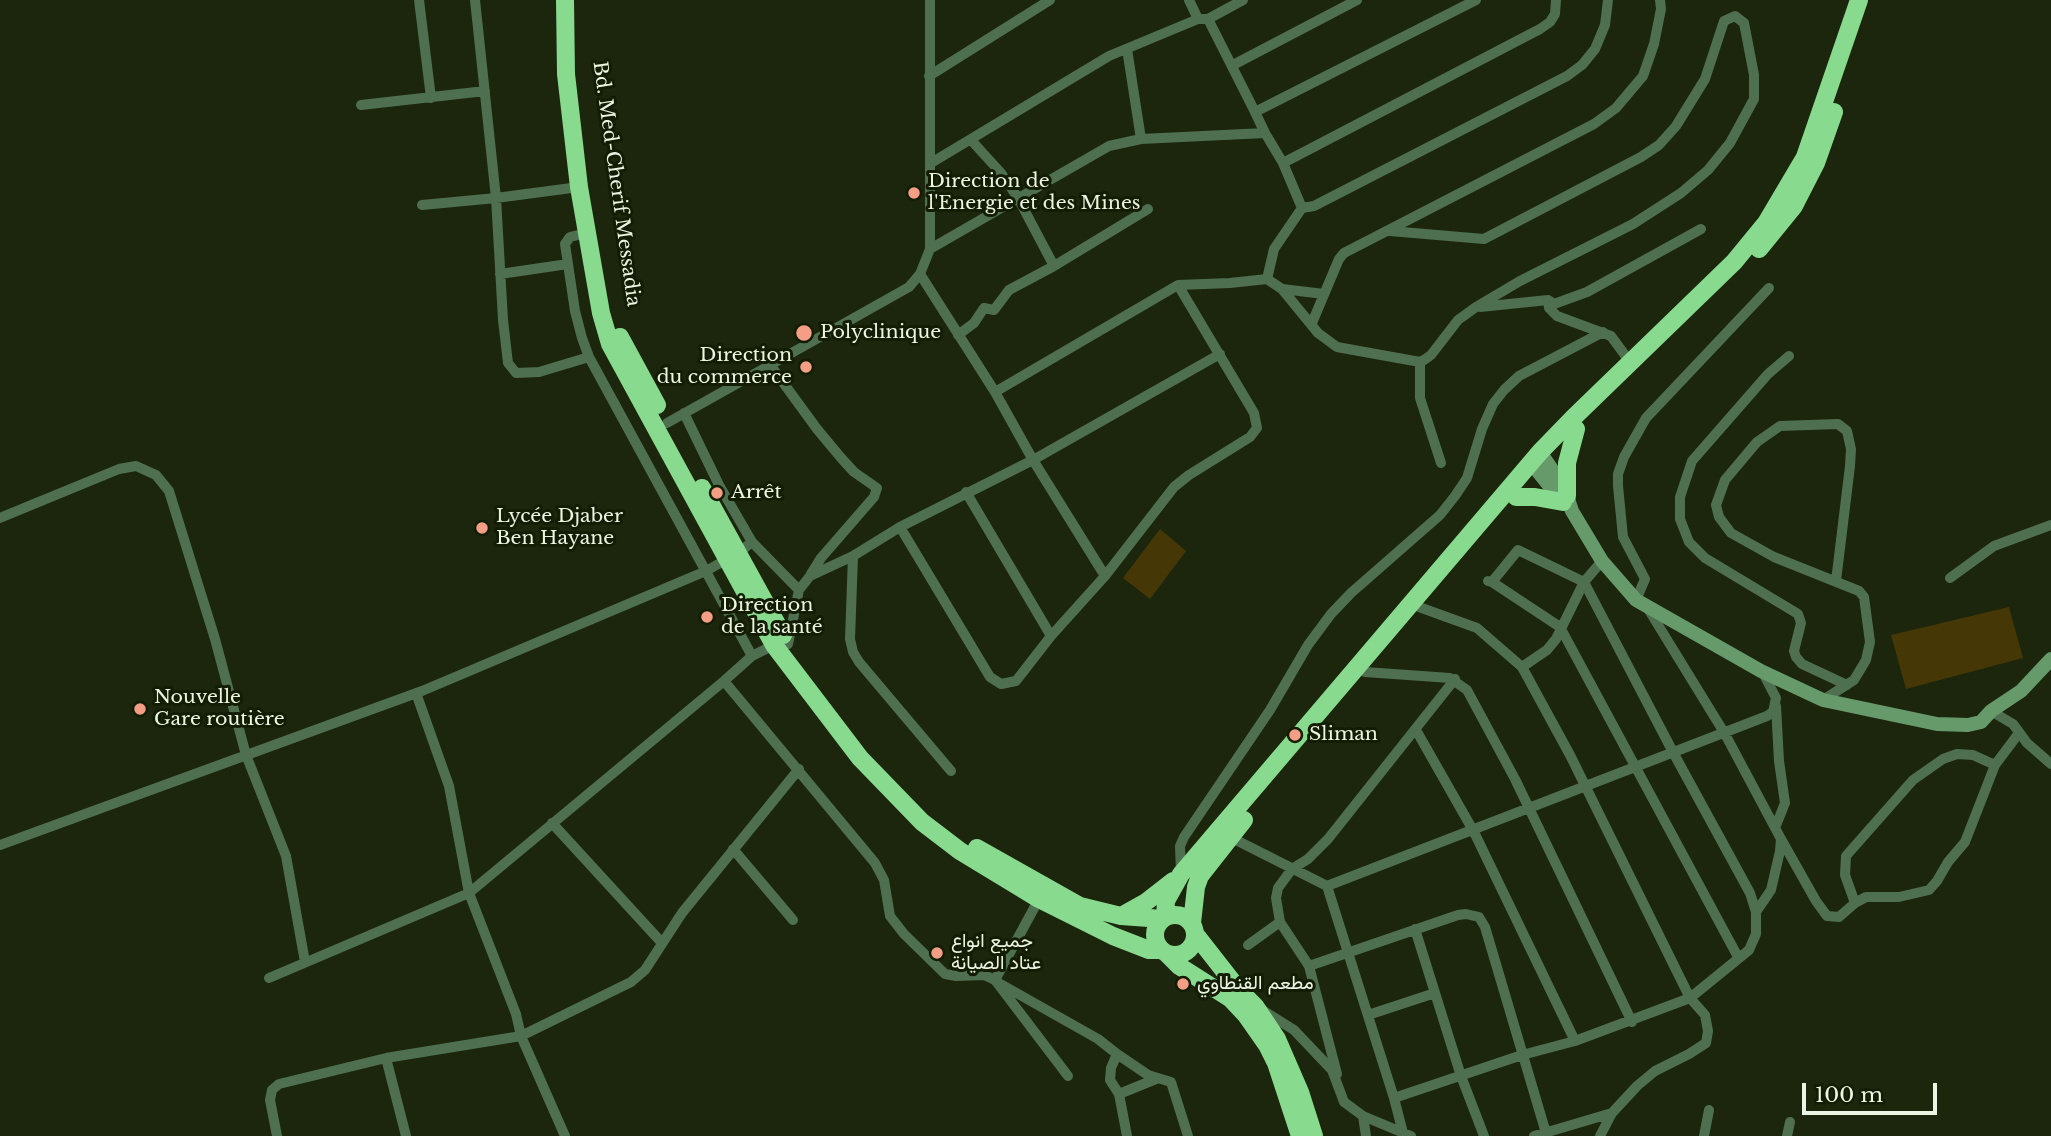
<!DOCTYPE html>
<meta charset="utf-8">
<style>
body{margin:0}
#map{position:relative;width:2051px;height:1136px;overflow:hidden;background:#1b260c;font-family:"Libre Baskerville",serif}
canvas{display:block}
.scale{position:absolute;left:1802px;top:1083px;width:135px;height:32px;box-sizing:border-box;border:4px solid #ecf4e3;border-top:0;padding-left:9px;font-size:21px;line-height:24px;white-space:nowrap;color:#ecf4e3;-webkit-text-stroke:5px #121d03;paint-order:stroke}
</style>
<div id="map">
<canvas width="2051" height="1136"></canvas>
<div class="scale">100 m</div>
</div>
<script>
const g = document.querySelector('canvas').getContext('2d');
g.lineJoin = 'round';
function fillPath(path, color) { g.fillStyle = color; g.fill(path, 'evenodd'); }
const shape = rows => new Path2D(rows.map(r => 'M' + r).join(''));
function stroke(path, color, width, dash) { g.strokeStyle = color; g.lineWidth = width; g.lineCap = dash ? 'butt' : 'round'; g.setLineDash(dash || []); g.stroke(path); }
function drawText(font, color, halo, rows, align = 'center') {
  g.font = font + ' "Libre Baskerville",Vazirmatn,serif'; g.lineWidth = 6; g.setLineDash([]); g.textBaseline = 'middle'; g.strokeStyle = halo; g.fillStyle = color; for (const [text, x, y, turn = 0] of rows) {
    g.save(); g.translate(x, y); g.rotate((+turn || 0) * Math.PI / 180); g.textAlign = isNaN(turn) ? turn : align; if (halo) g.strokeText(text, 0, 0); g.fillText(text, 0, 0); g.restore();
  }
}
fillPath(shape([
 [1160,529,1186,551,1150,599,1123,578],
 [2009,607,2023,658,1906,689,1891,635]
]), '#453706');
stroke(shape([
 [419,0,431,98],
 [475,0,496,198,503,320,508,363,516,373,539,372,589,357],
 [1189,0,1198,19],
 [1243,0,1208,19,1255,112],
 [1127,49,1141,139],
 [1233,65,1357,0],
 [929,76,1050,0],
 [361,105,485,91],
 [1265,133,1255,112,1476,0],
 [971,140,1001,173,1018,198,1054,266],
 [931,163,1109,56,1198,19,1208,19],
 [1283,163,1540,29,1550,22,1555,14,1556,0],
 [422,205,496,198,579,187],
 [1302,208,1314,206,1567,76,1582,65,1595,49,1605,25,1608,0],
 [586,233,570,237,565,244,575,311,582,338,589,357,752,656],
 [930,249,1109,146,1141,139,1265,133,1283,163,1302,208,1274,249,1267,279],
 [500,274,568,264],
 [920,274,995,392],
 [1282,289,1324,294],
 [1548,300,1549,308,1557,316,1611,336,1630,362],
 [1480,307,1548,300,1554,304,1587,292,1701,229],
 [1312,323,1339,259,1344,253,1594,124,1616,108,1643,76,1654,44,1661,9,1660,0],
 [958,335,974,323,984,308,994,310,1009,290,1054,266,1148,209],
 [1789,356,1768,374,1692,461,1680,497,1680,519,1689,542,1705,558,1798,614,1801,623,1794,651,1796,657,1802,664,1847,685],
 [1420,362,1420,398,1441,463],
 [771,366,817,429,842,459,854,472,877,488,874,497,821,558,811,574],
 [667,423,909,287,920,274,930,249,930,0],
 [966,492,1051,636],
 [0,518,119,469,136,466,156,475,169,491,215,639,246,755,286,856,305,962],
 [900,527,990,677,1001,684,1016,681,1051,636,1105,576,1174,487,1189,475,1250,437,1257,428,1254,413,1178,285],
 [752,542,799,590],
 [853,556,850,639,853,652,859,662,951,771],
 [1105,576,1033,460,995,392,1178,285,1230,283,1267,279,1282,289,1318,333,1337,347,1420,362,1424,360,1431,355,1458,320,1476,307,1520,281,1633,224,1681,193,1708,170,1730,143,1754,99,1754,75,1744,23,1735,16,1724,21,1705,79,1676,126,1659,145,1641,157,1484,239,1390,231],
 [1950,578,1994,546,2051,525],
 [1488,581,1492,582,1560,627,1738,957],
 [1636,600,1645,579,1623,537,1618,486,1618,474,1624,457,1646,418,1769,288],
 [1419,607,1477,628,1522,667,1570,755,1690,998,1705,1015,1708,1031,1706,1043,1689,1054,1655,1071,1637,1086,1612,1113,1600,1136],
 [1647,607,1725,734,1781,839,1780,851,1771,890,1756,912],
 [788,644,799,590,810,576,853,556,900,527,1033,460,1220,354],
 [774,645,752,656,724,681,875,863,884,880,890,916,904,934,945,974,956,976,984,975,995,980,1068,1076],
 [1522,667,1547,650,1556,639,1584,582,1602,561],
 [1365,672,1450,678,1467,690,1515,779,1632,1022],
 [416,693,449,786,469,893,516,1014,521,1036,565,1136],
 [1823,700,1854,680,1866,660,1870,642,1864,597,1859,591,1774,557,1731,533,1719,517,1716,505,1725,480,1757,442,1780,426,1838,424,1847,431,1851,449,1850,466,1836,581],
 [1991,711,2013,724,2027,743,2051,764],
 [1416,730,1474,832,1575,1041],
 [552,823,662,943],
 [1775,828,1785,803,1779,761,1776,706],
 [1230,837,1327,886,1767,716,1773,712,1776,698,1762,671],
 [1781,839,1816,901,1827,916,1839,917,1855,903,1866,897,1899,897,1929,890,1937,881,1948,862,1965,842,1995,765,2019,733],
 [0,845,422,691,706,571,738,553,752,542,719,485,684,413],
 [733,849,793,920],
 [1181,874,1180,846,1184,837,1270,710,1308,645,1331,614,1351,593,1440,515,1455,496,1467,478,1482,429,1493,404,1504,390,1519,376,1603,332],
 [1327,886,1394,1098,1403,1133],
 [1855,903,1845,875,1846,856,1913,780,1943,759,1957,754,1973,755,1995,765],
 [1280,922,1309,966,1337,1074],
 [1415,929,1461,1076,1484,1136],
 [1248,945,1280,922,1276,898,1278,888,1292,869,1308,859,1328,839,1455,679],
 [1309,966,1458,915,1466,914,1479,917,1485,927,1546,1133],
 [269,978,469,893,724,681],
 [995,980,1039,899],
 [997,982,1098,1039,1117,1054,1111,1068,1110,1080,1119,1094,1127,1136],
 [1259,1008,1294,1030,1332,1070,1344,1102,1363,1116,1411,1136],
 [1368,1015,1435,993],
 [1117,1054,1148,1075,1171,1082,1188,1136],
 [386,1058,406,1136],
 [1119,1094,1156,1079],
 [1394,1098,1522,1055,1575,1041,1690,998,1749,950,1756,934,1756,912,1750,893,1674,754,1584,582,1518,550,1492,582],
 [1363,1116,1366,1136],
 [277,1136,270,1100,272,1090,279,1084,386,1058,521,1036,631,982,645,970,682,913,799,769],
 [1534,1136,1612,1113],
 [1704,1136,1709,1110],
 [1787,1136,1790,1122]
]), '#4f6f51', 10);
stroke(shape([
 [1540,452,1551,468,1567,496,1572,511,1602,561,1636,600,1761,671,1823,700,1937,724,1968,725,1981,722,1991,711,2021,691,2051,659],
 [1531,463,1563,503]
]), '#669a6a', 14);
stroke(shape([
 [565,0,566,74,579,187,601,313,610,344,774,645,860,758,922,822,960,851,1039,899,1113,936,1149,950,1161,950],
 [1759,249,1794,206,1816,163,1834,112],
 [620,337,657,405],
 [702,488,783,635],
 [1567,496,1567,463,1576,429],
 [1516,497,1535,497,1563,502],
 [977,848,1080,906,1121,916,1163,919],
 '1155 935a20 20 0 1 1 40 0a20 20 0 1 1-40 0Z',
 [1121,916,1146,902,1173,881],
 [1165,917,1166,901,1181,874,1540,452,1573,418,1734,262,1766,223,1805,157,1859,0],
 [1192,923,1196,887,1200,876,1244,820],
 [1196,935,1239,990,1255,1006,1277,1039,1300,1092,1314,1136],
 [1166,953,1179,966,1231,999,1246,1015,1267,1045,1276,1063,1300,1136]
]), '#88da8f', 18);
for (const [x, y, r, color] of [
 [914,193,7,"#f49e86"],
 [804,333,9,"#f49e86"],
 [806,367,7,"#f49e86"],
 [717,493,7,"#f49e86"],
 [482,528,7,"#f49e86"],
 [707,617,7,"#f49e86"],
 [140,709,7,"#f49e86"],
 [1295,735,7,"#f49e86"],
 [937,953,7,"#f49e86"],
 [1183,984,7,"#f49e86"]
]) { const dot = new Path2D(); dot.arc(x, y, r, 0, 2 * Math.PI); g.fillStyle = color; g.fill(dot); stroke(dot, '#121d03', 2.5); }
drawText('19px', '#ecf4e3', '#121d03', [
 ["Direction de",928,182],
 ["l'Energie et des Mines",928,204],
 ["Polyclinique",820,333],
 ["Direction",792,356,"right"],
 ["du commerce",792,378,"right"],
 ["Arrêt",731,493],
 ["Lycée Djaber",496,517],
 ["Ben Hayane",496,539],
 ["Direction",721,606],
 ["de la santé",721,628],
 ["Nouvelle",154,698],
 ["Gare routière",154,720],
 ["Sliman",1309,735],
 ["جميع انواع",951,942],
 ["عتاد الصيانة",951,964],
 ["مطعم القنطاوي",1197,984]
], 'left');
drawText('19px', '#ecf4e3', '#121d03', [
 ["Bd. Med-Cherif Messadia",616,184,82]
]);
</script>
